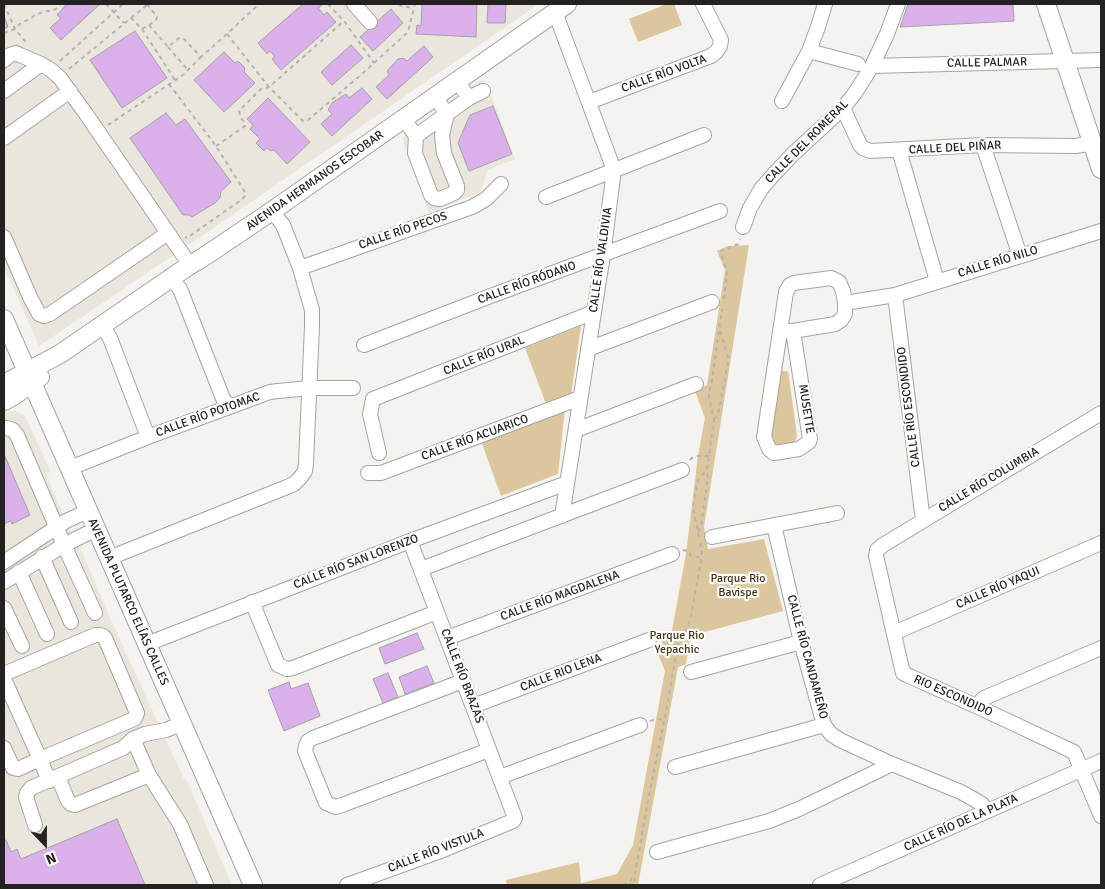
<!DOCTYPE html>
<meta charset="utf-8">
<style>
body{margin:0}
#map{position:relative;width:1105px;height:889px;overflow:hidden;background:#f4f3f0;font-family:Signika,sans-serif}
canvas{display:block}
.frame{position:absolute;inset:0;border:5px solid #232221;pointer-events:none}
.north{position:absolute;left:20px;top:819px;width:50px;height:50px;-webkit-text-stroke:4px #fff;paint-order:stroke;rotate:158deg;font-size:14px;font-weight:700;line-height:20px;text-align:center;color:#232221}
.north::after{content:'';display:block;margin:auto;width:18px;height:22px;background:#232221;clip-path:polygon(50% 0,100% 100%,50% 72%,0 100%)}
</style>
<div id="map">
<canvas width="1105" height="889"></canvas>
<div class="frame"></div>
<div class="north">N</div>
</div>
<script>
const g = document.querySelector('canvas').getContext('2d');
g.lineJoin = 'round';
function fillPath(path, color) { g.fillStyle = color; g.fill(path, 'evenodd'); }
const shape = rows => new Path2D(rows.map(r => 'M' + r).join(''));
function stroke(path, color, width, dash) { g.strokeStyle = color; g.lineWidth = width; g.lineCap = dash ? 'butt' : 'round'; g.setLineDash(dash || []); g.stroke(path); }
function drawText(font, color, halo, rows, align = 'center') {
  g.font = font + ' Signika,sans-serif'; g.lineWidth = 4.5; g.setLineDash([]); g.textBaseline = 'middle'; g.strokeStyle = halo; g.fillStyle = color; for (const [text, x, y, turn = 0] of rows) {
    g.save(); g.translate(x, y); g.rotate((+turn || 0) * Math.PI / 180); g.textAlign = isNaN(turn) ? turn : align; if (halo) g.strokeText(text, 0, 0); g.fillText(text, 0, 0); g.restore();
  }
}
fillPath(shape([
 [4,4,539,4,177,253,39,346,4,267],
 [482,79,488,87,515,159,488,170,480,192,429,213,402,138],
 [15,411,23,414,26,418,50,470,47,476,68,527,72,534,74,533,111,620,183,777,188,783,232,885,4,885,4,414]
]), '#ebe6dd');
fillPath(shape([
 [667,4,674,4,682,25,638,42,629,19],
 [749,245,704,527,708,549,764,539,783,611,690,636,686,664,678,667,638,885,507,885,506,880,579,862,581,883,617,874,633,845,665,671,658,654,665,651,661,640,672,630,686,554,698,456,705,418,695,391,707,385,725,270,717,251,728,246],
 [581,326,571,395,546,404,525,348],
 [782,371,788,371,797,435,796,439,794,443,782,445,776,445,772,442,770,433],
 [565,409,558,474,501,496,481,441]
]), '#dbc69e');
const building = shape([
 [67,4,100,4,61,40,50,28,61,18,57,15,67,4],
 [303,4,321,4,322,5,318,8,324,15,327,12,336,22,281,70,272,59,275,57,270,51,267,54,258,43,303,4],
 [422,4,477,4,476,37,416,34,417,25,421,26,422,4],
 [488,4,506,4,505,23,487,23,488,4],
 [908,4,1013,4,1014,21,900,27,908,4],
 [391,9,403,23,373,51,360,37,391,9],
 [4,16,8,27,4,29,4,16],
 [135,31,167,78,122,108,90,60,135,31],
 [351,45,363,58,332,85,321,72,351,45],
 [424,46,433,57,387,99,376,87,389,75,387,71,398,59,403,58,407,61,424,46],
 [224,52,235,63,238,61,245,68,244,72,255,83,224,112,194,80,224,52],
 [362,88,372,99,332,136,321,124,332,114,328,110,332,103,346,94,349,98,362,88],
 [268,98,310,142,287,164,274,150,271,151,267,148,264,151,256,143,260,139,250,129,253,125,247,119,268,98],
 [493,106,512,154,469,171,458,143,470,115,493,106],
 [166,113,176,125,185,119,231,182,221,191,220,198,215,203,192,217,189,215,183,215,130,138,166,113],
 [4,454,30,515,12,524,11,521,4,524,4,454],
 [417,633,424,649,385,664,379,648,417,633],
 [427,666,434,683,405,694,399,677,427,666],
 [388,673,398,697,383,703,373,679,388,673],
 [289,682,291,689,308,683,320,716,284,731,268,690,289,682],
 [117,819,145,885,4,885,4,840,6,840,11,852,17,849,21,859,117,819]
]);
fillPath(building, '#dbb1eb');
stroke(building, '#a4a2a5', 1);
const minor = shape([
 [354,4,370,22],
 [555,12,614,170,603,255,562,516],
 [809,51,858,64],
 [4,60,10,55,16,53,20,55,41,64,51,70,60,78,86,114,190,265],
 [872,66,1101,60],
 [4,91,41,64],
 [469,98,483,91],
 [782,101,809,51,818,27,825,4],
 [589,102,711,56,717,51,720,46,721,40,703,4],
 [843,108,860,145,863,148,870,151,983,145,1076,146,1093,143],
 [404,119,416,136,415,153,431,195,434,198,440,199,454,193,457,190,457,186,444,153,442,135,447,114,435,97],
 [416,136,469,98,457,81],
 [4,138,70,91],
 [983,145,1020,256],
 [899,150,937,281],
 [546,197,704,135],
 [743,227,750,208,761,189,774,174,793,154,843,108,855,93,872,66,887,34,898,4],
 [4,237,30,297,39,314,44,316,50,314,168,233],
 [300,268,472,207,486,199,501,184],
 [171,278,180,289,224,401,231,406],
 [895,295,922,513,924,519],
 [845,303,895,295,1101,231],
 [102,325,110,338,148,437],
 [781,331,793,331,835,324,841,320,845,314,845,303,843,291,839,282,831,278,794,283,790,285,786,292,764,437,769,449,774,453,799,449,809,442,810,439,793,331],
 [364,345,488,297,720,211],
 [588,349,712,302],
 [1101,413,883,545,877,550,876,556,902,669,903,673,907,675,976,706,1074,752,1101,816],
 [4,428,7,428,13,430,17,435,64,545,95,613],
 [576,430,696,384],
 [379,453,370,414,373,399,594,312],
 [70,468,148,437,270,392,278,391,310,388,353,388],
 [368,473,381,473,580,398],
 [774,525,801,642,824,725,831,734,840,740,892,764,961,792,982,804,987,811],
 [712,537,837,513],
 [42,557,71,622],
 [109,558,287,487,294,484,300,478,305,471,306,463,312,326,312,310,300,268,283,225,272,211],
 [4,562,66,521,88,511],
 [421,569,682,470],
 [19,572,47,634],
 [4,582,64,545,96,529],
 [252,602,278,665,287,669,293,668,437,612],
 [4,608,22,646],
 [894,633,1101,543],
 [447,638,672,554],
 [147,644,410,541,567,483],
 [691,672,801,642],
 [4,674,95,635,100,635,103,636,105,638,137,713,136,716,134,719,40,759,4,679],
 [463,681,313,738,308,741,306,746,305,751,326,803,336,807,342,805,489,750],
 [473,706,649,640],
 [976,706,984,698,1101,648],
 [133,739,149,775,180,824,206,885],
 [4,748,13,768,18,769,40,759,49,781],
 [675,767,824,725],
 [58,777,68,801,71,804,75,805,149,775],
 [500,777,640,725],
 [35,825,26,797,27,793,31,788,123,748,133,739,145,734,166,730,181,724],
 [657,852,769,821,799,809,892,764],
 [347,885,438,852,513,821,515,818,410,541],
 [820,885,1101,761]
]);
const major = shape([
 [1046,4,1101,169],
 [4,319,253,885],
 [4,384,60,354,190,265,202,258,272,211,567,4],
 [4,401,15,395,40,377]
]);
stroke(minor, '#a5a4a1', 16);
stroke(major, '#a5a4a1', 20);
stroke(shape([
 [4,4,15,29,28,45],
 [106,4,124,23],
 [147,4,157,17,156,20,149,25],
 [328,4,344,21,374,63],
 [399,4,401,6,414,8],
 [131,18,147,5],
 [142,29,175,80],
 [4,33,15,29,21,23,30,19,35,15,46,11,51,11,56,9,60,4],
 [227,34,269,87,344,21],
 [168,47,187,69],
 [60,61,123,4],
 [69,69,131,18,142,29,149,25,168,47,179,38,183,38,201,57,227,34,259,4],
 [169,84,216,146,245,192,245,196,241,200,187,238,185,237],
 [108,125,183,75,201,57],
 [216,146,245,126,245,123,241,118,239,111,261,89,269,87,303,121,308,120,362,74,408,32,415,4],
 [724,299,727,271,721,254,721,251,738,244,740,239],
 [714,419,718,416,728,362,728,357,720,331],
 [690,460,692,458,698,456,709,456],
 [698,532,701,527,708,477,706,471],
 [699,537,693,507,697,482,707,469,714,419,709,398,709,392,711,387,722,309],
 [683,550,689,551,691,556,702,558],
 [659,636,665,633,678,643],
 [650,721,656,719,665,720],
 [634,878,635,880,635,885],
 [623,885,630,881,635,874,649,795,667,707,678,643,687,629,691,616,702,555,700,542]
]), '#b4b3b1', 2, [4, 4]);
stroke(minor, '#fff', 14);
stroke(major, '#fff', 18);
drawText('12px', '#232221', '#fff', [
 ["CALLE PALMAR",987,63,-1],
 ["CALLE RÍO VOLTA",664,74,-20],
 ["CALLE DEL ROMERAL",807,142,-45],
 ["CALLE DEL PIÑAR",955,148,-3],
 ["AVENIDA HERMANOS ESCOBAR",315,181,-35],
 ["CALLE RÍO PECOS",403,231,-19],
 ["CALLE RÍO VALDIVIA",601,260,-82],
 ["CALLE RÍO NILO",998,262,-17],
 ["CALLE RÍO RÓDANO",527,283,-20],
 ["CALLE RÍO URAL",484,356,-22],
 ["CALLE RÍO ESCONDIDO",909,407,-97],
 ["MUSETTE",806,409,81],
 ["CALLE RÍO POTOMAC",208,415,-20],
 ["CALLE RÍO ACUARICO",475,438,-20],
 ["CALLE RÍO COLUMBIA",989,480,-31],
 ["CALLE RÍO SAN LORENZO",356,562,-21],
 ["CALLE RÍO YAQUI",998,588,-23],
 ["CALLE RÍO MAGDALENA",560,596,-20],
 ["AVENIDA PLUTARCO ELÍAS CALLES",128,602,66],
 ["CALLE RÍO CANDAMEÑO",807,657,75],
 ["CALLE RIO LENA",561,673,-21],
 ["CALLE RÍO BRAZAS",462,676,69],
 ["RIO ESCONDIDO",953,696,24],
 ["CALLE RÍO DE LA PLATA",961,823,-24],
 ["CALLE RÍO VISTULA",436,851,-21]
]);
drawText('12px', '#433518', '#fff', [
 ["Parque Rio",738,579],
 ["Bavispe",738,593],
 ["Parque Rio",677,636],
 ["Yepachic",677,650]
]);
</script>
